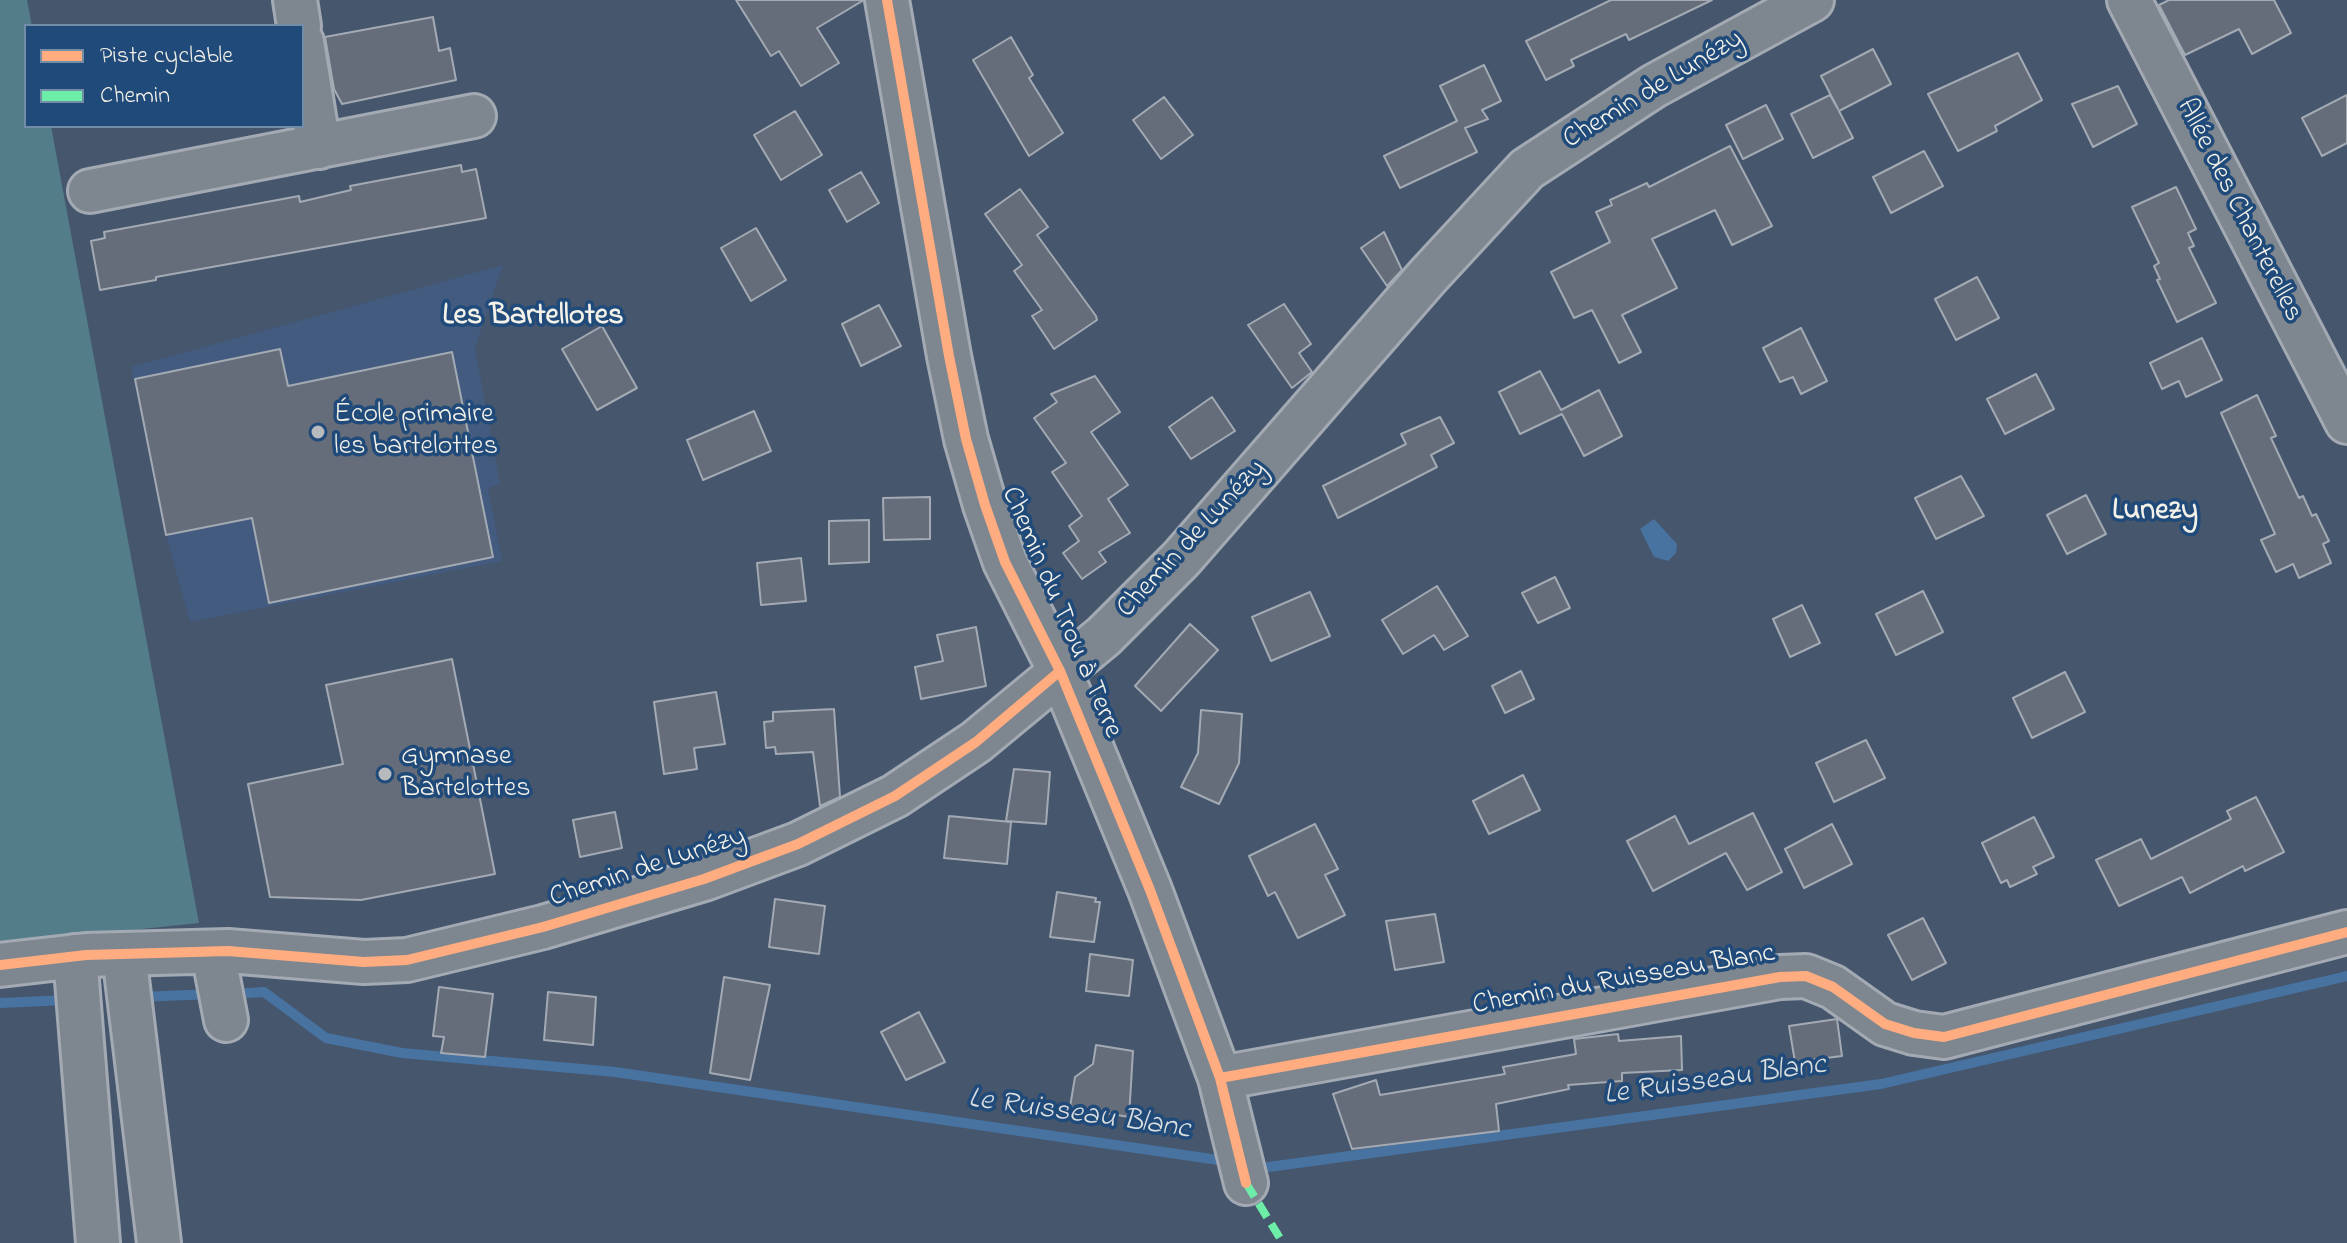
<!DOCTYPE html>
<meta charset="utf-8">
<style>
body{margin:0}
#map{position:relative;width:2347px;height:1243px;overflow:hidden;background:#45566d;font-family:"Indie Flower",sans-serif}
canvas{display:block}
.legend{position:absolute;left:24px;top:24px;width:280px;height:104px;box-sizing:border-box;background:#1f4a7a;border:2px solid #748da6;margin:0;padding:10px 14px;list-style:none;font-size:24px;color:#f4f1e8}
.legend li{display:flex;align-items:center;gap:16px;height:40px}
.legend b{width:40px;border:2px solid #748da6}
</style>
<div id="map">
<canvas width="2347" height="1243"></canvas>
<ul class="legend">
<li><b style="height:10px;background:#ffac80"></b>Piste cyclable</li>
<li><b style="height:10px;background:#6deda7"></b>Chemin</li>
</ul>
</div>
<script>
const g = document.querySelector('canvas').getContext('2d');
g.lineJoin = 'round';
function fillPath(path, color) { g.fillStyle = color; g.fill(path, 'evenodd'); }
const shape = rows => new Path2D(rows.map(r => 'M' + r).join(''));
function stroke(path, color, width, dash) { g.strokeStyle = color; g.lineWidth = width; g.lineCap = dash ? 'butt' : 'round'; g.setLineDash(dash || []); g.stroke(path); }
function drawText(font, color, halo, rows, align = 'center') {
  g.font = font + ' "Indie Flower",sans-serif'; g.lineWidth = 7; g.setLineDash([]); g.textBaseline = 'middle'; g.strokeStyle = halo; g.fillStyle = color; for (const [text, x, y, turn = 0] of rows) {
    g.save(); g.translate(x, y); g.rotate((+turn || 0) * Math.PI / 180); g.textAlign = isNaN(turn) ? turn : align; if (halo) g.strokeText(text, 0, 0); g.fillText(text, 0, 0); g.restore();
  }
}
fillPath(shape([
 [503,265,475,348,500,484,488,488,502,561,190,622,166,535,131,367]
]), '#435b7e');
fillPath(shape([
 [0,0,27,0,32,26,26,26,26,126,51,126,199,923,0,944]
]), '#537d88');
fillPath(shape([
 [1654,519,1677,544,1676,553,1668,561,1654,557,1640,529]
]), '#48729f');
stroke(shape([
 [232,994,264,992,326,1038,402,1053,615,1072,1232,1162],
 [140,997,212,994],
 [0,1003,68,1000],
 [1251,1166,1261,1168,1881,1084,2347,976]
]), '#48729f', 10);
const building = shape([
 [736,0,864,0,817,28,839,63,801,86,779,51,771,56,736,0],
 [1611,0,1712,0,1629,40,1626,34,1571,60,1574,66,1546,80,1526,41,1611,0],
 [2169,0,2274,0,2291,33,2252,54,2239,29,2185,55,2159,5,2169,0],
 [433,17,439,51,450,48,456,80,342,104,334,89,325,37,433,17],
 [1011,37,1033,75,1029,78,1063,133,1029,156,973,60,1011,37],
 [1873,49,1891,84,1839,111,1853,138,1813,158,1791,114,1830,95,1838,109,1821,76,1873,49],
 [2018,53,2042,100,1995,126,1997,131,1958,151,1928,94,2018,53],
 [1484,65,1501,101,1482,110,1488,119,1465,128,1477,152,1400,188,1384,156,1457,121,1440,86,1484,65],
 [2118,86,2137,124,2093,147,2072,104,2118,86],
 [2347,95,2347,143,2322,156,2302,118,2347,95],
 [1164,97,1193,135,1161,159,1133,120,1164,97],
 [1766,105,1783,139,1743,159,1726,125,1766,105],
 [795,111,822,155,781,180,754,135,795,111],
 [1730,146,1772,226,1732,245,1715,210,1652,239,1677,288,1622,315,1641,352,1619,363,1592,310,1574,318,1551,272,1610,242,1596,212,1612,205,1610,200,1647,183,1649,187,1730,146],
 [1924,151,1943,186,1891,213,1873,177,1924,151],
 [461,165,462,172,476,169,486,218,156,277,156,280,100,290,91,241,105,238,104,232,299,196,300,202,351,190,350,186,461,165],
 [861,172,879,203,847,222,829,190,861,172],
 [2176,187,2196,229,2188,233,2194,246,2189,248,2216,303,2177,322,2157,280,2160,279,2154,266,2159,263,2132,207,2176,187],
 [1020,189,1048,227,1037,235,1096,316,1097,320,1054,349,1032,316,1042,310,1014,271,1022,265,985,214,1020,189],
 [756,228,786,280,751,301,721,248,756,228],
 [1384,232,1402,270,1387,286,1361,248,1384,232],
 [1977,277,1999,318,1956,340,1935,299,1977,277],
 [1284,304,1311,344,1299,353,1312,372,1292,388,1248,325,1284,304],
 [879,305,901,346,861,366,842,324,879,305],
 [602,326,637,388,597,410,562,349,602,326],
 [1801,328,1827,381,1801,394,1793,377,1780,382,1763,348,1801,328],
 [2202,338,2222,380,2186,397,2179,381,2162,389,2150,363,2202,338],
 [280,349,288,386,452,352,493,557,269,603,252,518,166,535,135,379,280,349],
 [1540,371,1561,410,1599,390,1622,436,1584,456,1562,414,1520,434,1499,392,1540,371],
 [2036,374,2054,409,2005,434,1987,399,2036,374],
 [1095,376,1120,412,1091,432,1128,485,1108,499,1130,533,1099,552,1106,562,1082,579,1063,553,1079,541,1069,526,1082,516,1052,472,1066,463,1034,418,1057,402,1051,394,1095,376],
 [2257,395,2276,436,2271,438,2299,498,2303,496,2312,516,2316,514,2329,541,2323,544,2331,563,2299,578,2293,564,2276,572,2261,540,2275,534,2221,413,2257,395],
 [1212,397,1235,431,1191,459,1169,427,1212,397],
 [754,411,771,451,703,480,687,440,754,411],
 [1440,417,1454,443,1431,455,1437,467,1338,518,1323,486,1406,444,1401,434,1440,417],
 [1961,476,1984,516,1936,539,1915,498,1961,476],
 [2086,495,2106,534,2067,554,2047,515,2086,495],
 [930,497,930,539,884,540,883,498,930,497],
 [869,520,869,562,829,564,829,521,869,520],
 [801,558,806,601,761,605,757,563,801,558],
 [1555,577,1570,608,1538,623,1522,593,1555,577],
 [1437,586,1468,636,1444,650,1434,635,1403,654,1382,620,1437,586],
 [1923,591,1943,632,1896,655,1876,614,1923,591],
 [1310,592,1330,636,1271,661,1252,617,1310,592],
 [1802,605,1820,643,1790,657,1773,619,1802,605],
 [1190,624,1218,650,1161,711,1135,686,1190,624],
 [976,627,986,686,921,699,915,667,943,661,937,635,976,627],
 [452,659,495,874,361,900,270,897,248,784,343,764,326,685,452,659],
 [1521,671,1534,699,1505,713,1492,686,1521,671],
 [2065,672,2085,712,2032,738,2013,698,2065,672],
 [716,692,725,744,694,748,697,769,664,774,654,702,716,692],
 [834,709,840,797,820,806,813,752,776,754,775,747,766,748,764,722,773,721,773,712,834,709],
 [1201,710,1242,714,1239,763,1219,804,1181,787,1198,753,1201,710],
 [1866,740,1885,778,1834,802,1816,763,1866,740],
 [1014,769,1050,772,1046,824,1006,821,1014,769],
 [1523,775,1540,810,1489,834,1473,801,1523,775],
 [2256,797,2284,852,2245,871,2243,866,2190,893,2182,877,2119,906,2096,860,2141,839,2151,859,2231,819,2227,811,2256,797],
 [615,812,622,848,580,857,573,820,615,812],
 [1753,813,1782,872,1747,890,1726,853,1653,891,1627,841,1675,816,1689,844,1753,813],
 [949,816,1011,822,1007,864,944,858,949,816],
 [2034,817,2054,857,2033,867,2037,874,2010,887,2007,880,2001,883,1982,843,2034,817],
 [1315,824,1338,869,1325,875,1345,915,1298,938,1275,892,1268,896,1249,856,1315,824],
 [1832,824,1852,864,1804,888,1785,849,1832,824],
 [1057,892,1096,898,1095,902,1100,902,1094,942,1050,937,1057,892],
 [775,899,825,906,819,954,769,947,775,899],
 [1435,914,1444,962,1395,970,1386,921,1435,914],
 [1923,918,1946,963,1912,980,1888,935,1923,918],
 [1090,954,1133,960,1129,996,1086,991,1090,954],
 [724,977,770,985,750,1080,710,1073,724,977],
 [439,987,493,994,485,1057,441,1053,444,1037,433,1036,439,987],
 [548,992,596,997,593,1045,544,1040,548,992],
 [919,1012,945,1062,906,1080,881,1032,919,1012],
 [1837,1019,1842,1056,1795,1062,1789,1026,1837,1019],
 [1618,1034,1619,1041,1681,1036,1682,1070,1622,1073,1622,1081,1568,1085,1569,1089,1496,1104,1499,1131,1352,1149,1333,1094,1376,1080,1380,1095,1505,1074,1503,1067,1576,1054,1574,1039,1618,1034],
 [1096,1045,1133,1051,1129,1117,1070,1107,1075,1077,1093,1064,1096,1045]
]);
fillPath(building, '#656d7b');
stroke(building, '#a3aab3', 2);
const minor = shape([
 [295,0,299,26],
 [887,0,949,356,966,439,985,505,1005,562,1060,671,1150,890,1220,1078,1246,1183],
 [2129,0,2347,422],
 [302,42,319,147],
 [90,191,474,116],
 [213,952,226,1020],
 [124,954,159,1243],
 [75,956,98,1243],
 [0,965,86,955,228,951,364,962,407,960,543,927,704,879,798,844,895,796,976,742,1104,636,1181,559,1428,276,1527,169,1654,86,1812,0],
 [1220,1078,1780,977,1806,976,1833,987,1885,1024,1914,1033,1944,1037,2347,932]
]);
stroke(minor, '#a3aab3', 48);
stroke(minor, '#7e878f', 42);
stroke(shape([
 [1246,1183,1283,1243]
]), '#6deda7', 8, [16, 8]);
stroke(shape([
 [887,0,949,356,966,439,985,505,1005,562,1060,671,1150,890,1220,1078,1246,1183],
 [0,965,86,955,228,951,364,962,407,960,543,927,704,879,798,844,895,796,976,742,1060,671],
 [1220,1078,1780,977,1806,976,1833,987,1885,1024,1914,1033,1944,1037,2347,932]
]), '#ffac80', 10);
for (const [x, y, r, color] of [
 [318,432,8,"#b7bbbd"],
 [385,774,8,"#b7bbbd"]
]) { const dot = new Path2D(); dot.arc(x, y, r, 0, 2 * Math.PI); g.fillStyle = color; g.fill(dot); stroke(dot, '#1f4a7a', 3); }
drawText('28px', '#f4f1e8', '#1f4a7a', [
 ["Chemin de Lunézy",1654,91,-31],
 ["Allée des Chanterelles",2238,211,63],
 ["Chemin de Lunézy",1193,540,-47],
 ["Chemin du Trou à Terre",1060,613,67],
 ["Chemin de Lunézy",648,869,-18],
 ["Chemin du Ruisseau Blanc",1624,981,-10]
]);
drawText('28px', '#f4f1e8', '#1f4a7a', [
 ["École primaire",334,416],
 ["les bartelottes",334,448],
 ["Gymnase",401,758],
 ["Bartelottes",401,790]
], 'left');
drawText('bold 30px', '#f4f1e8', '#1f4a7a', [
 ["Les Bartellotes",533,318],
 ["Lunezy",2155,513]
]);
drawText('italic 30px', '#dadede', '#1f4a7a', [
 ["Le Ruisseau Blanc",1715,1082,-8],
 ["Le Ruisseau Blanc",1079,1116,8]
]);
</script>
